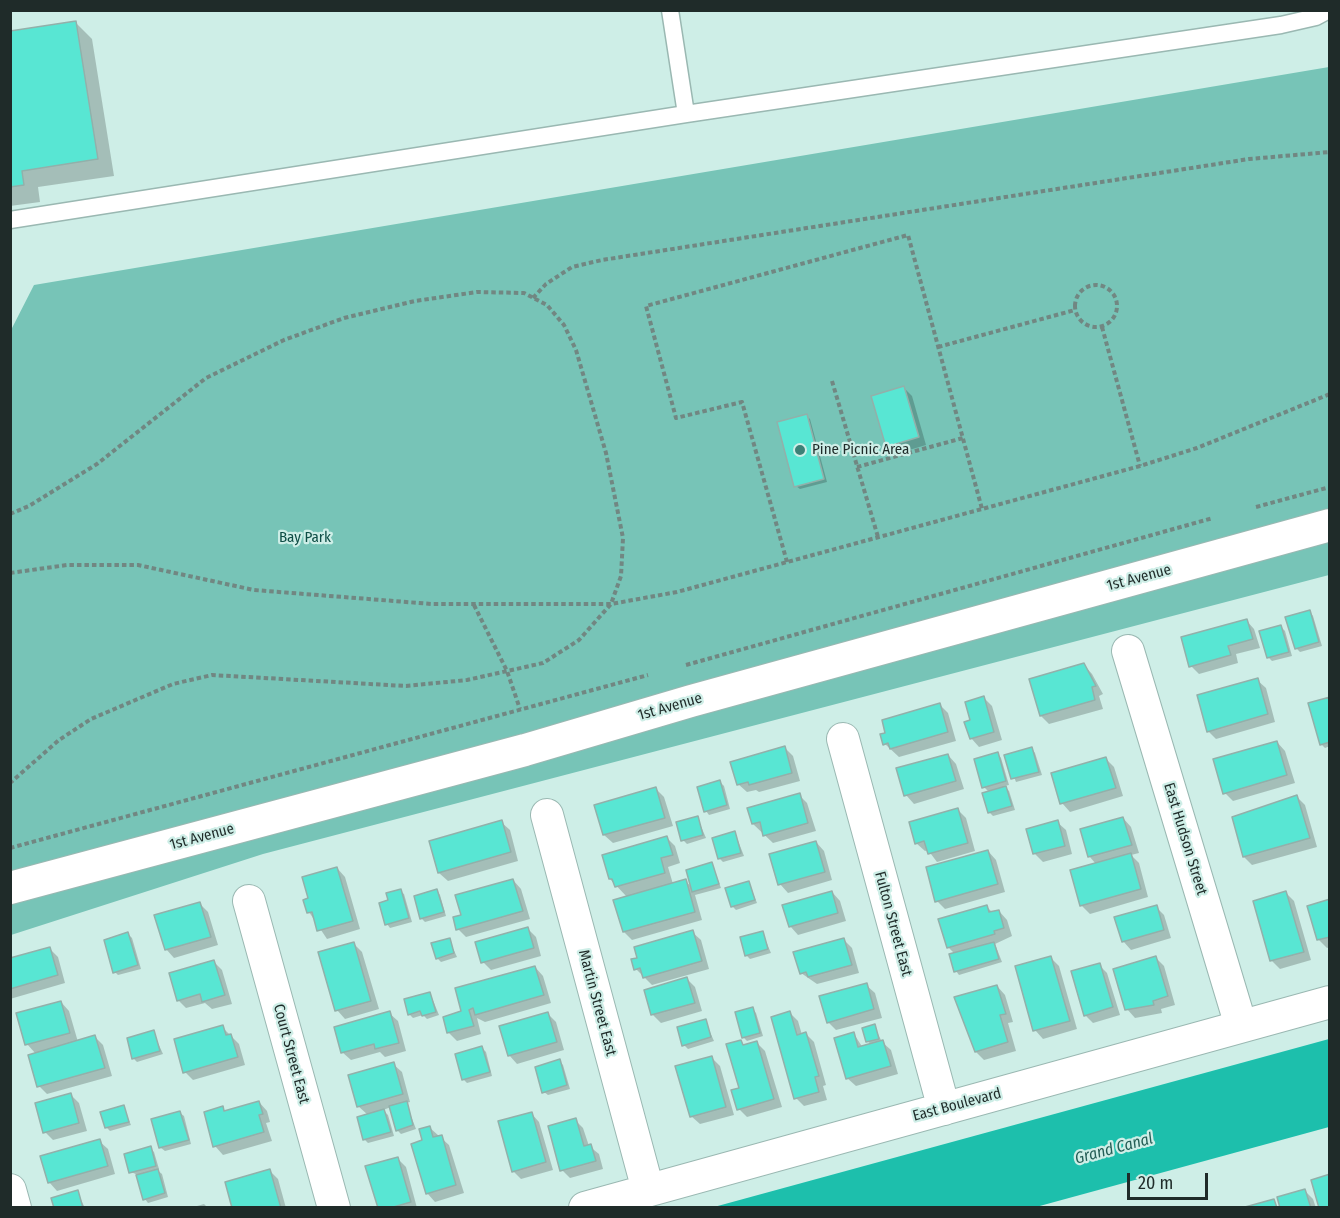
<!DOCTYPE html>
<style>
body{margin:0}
#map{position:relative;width:1340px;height:1218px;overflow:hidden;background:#ceeee7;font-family:"Fira Sans Condensed",sans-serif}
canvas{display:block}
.frame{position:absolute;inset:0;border:12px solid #1f2b29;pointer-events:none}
.scale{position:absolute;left:1127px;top:1173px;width:81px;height:27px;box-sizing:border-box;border:3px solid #1f2b29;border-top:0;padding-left:8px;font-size:18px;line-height:21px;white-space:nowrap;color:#1f2b29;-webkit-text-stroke:4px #ceeee7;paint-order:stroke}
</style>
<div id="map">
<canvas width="1340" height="1218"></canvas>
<div class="frame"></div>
<div class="scale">20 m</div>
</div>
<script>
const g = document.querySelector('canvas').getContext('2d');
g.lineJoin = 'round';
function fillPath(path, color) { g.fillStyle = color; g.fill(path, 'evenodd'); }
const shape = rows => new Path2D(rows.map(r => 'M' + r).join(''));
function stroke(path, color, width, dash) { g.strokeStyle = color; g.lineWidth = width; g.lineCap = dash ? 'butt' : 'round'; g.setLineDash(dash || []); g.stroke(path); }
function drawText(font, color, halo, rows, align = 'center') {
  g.font = font + ' "Fira Sans Condensed",sans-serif'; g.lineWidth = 4.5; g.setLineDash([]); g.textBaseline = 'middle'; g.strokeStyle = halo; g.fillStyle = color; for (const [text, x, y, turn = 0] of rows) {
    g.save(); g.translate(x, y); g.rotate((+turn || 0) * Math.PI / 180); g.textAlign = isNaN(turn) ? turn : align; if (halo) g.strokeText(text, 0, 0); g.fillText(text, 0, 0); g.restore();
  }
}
fillPath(shape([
 [1329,67,1329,575,263,854,11,935,10,332,34,285]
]), '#77c4b7');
fillPath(shape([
 [1329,1039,1329,1127,1036,1207,714,1207]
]), '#1dbfac');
fillPath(shape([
 [75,22,92,39,114,176,38,187,40,202,10,206,10,32],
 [904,388,912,396,926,445,896,454,887,446],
 [806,416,810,419,827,482,800,489,796,486],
 [1310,612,1313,616,1322,646,1300,652,1296,648],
 [1246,620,1254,629,1260,648,1236,654,1238,663,1199,674,1191,666],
 [1281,627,1285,631,1292,656,1272,661,1268,657],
 [1084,665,1092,674,1103,694,1099,696,1103,709,1049,724,1041,716],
 [1257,680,1266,688,1275,722,1216,739,1208,731],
 [984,698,992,706,1002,740,979,747,971,738,972,721],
 [1330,698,1330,746,1325,748,1321,744],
 [940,705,948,713,956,741,899,757,885,744,887,734],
 [1277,742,1285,751,1295,783,1233,801,1225,793],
 [785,748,793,756,800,781,759,792,756,790,747,792,738,784],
 [1032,749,1035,753,1042,775,1016,782,1006,757],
 [998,754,1001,758,1009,785,1004,786,1009,791,1015,810,993,816,989,812,989,792,984,787],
 [948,755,956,764,964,789,914,804,906,795],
 [1106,759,1114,767,1123,796,1070,812,1062,803],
 [720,782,724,786,730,809,709,815,706,811],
 [656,789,664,797,673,826,613,843,604,835],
 [799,795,807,803,816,831,773,843,753,824],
 [1297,797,1305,805,1317,847,1252,865,1244,857],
 [958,810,966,818,975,851,937,862,928,850,925,851,916,843],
 [697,817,706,838,687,844,683,840],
 [1123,818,1131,827,1139,853,1131,855,1139,863,1148,897,1090,914,1081,905,1096,864,1089,856],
 [501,822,510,830,518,861,448,881,439,873],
 [1057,822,1066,830,1072,854,1043,862,1035,854,1028,830],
 [735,833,744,856,723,862,719,858],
 [667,838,675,846,680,863,668,867,673,884,685,881,693,888,712,864,721,888,695,895,702,920,632,940,624,932,615,901,627,897,610,879],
 [816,842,824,851,832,880,788,893,780,884],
 [988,851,996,860,1005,892,945,909,937,901],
 [337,868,345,877,360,929,327,939,309,912,310,899],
 [513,880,521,889,530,919,466,937,458,929,463,916],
 [749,883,757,903,736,910,732,906],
 [400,891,404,894,412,922,390,928,387,924,390,901],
 [437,891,440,895,446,916,425,922,421,918],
 [832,892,840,901,846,921,798,935,790,926],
 [1286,893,1294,901,1311,960,1280,969,1272,961,1255,902],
 [1330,901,1330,947,1327,948,1318,939],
 [200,904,208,912,218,945,174,958,166,949],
 [987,907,993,913,999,911,1007,920,1012,936,995,944,1002,962,959,975,956,971,955,954,948,947],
 [1156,907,1164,915,1171,938,1131,950,1123,941],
 [528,929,536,937,541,956,491,970,483,962],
 [692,932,701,940,709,969,652,985,636,969],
 [762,932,771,953,750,959,746,955],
 [128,934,132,938,141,969,118,975,115,972],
 [449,940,457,957,441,962,437,958],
 [844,940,852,948,859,973,817,984,801,973],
 [354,944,362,952,379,1009,345,1019,337,1010],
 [49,948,58,957,65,983,10,999,10,959],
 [1050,957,1059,966,1077,1029,1043,1039,1035,1030],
 [1156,958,1164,966,1175,1005,1161,1009,1162,1013,1135,1018,1127,1009],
 [214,962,222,970,232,1004,212,1009,205,1003,186,1008,178,1000],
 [1099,965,1107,973,1120,1015,1093,1023,1085,1015],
 [535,967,543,976,551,1003,485,1022,477,1018,481,1034,457,1041,449,1033,444,1018,463,1012],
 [687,979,695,987,702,1011,661,1023,652,1014],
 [866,985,875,993,882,1018,836,1030,828,1022],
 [997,986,1005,995,1013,1022,1008,1023,1016,1051,984,1060,976,1052,956,998],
 [430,993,439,1015,427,1019,423,1015,413,1018,409,1014],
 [61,1002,69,1011,78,1042,95,1037,103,1045,112,1076,47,1094,39,1086,36,1054,27,1044],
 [752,1009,756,1013,763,1036,747,1041,743,1037],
 [389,1013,398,1021,406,1051,385,1057,380,1052,351,1060,342,1052],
 [790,1013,798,1021,802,1035,806,1034,814,1042,826,1085,823,1086,827,1100,804,1106,796,1098],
 [548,1014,556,1022,564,1050,517,1064,509,1055],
 [705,1021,714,1041,688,1049,684,1045],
 [874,1026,882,1042,891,1050,898,1074,856,1086,847,1078,854,1034,863,1048,872,1045,867,1041],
 [222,1027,239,1044,245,1065,193,1080,185,1072],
 [153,1032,163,1054,137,1062,133,1058],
 [741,1042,745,1046,757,1043,765,1051,782,1107,747,1117,739,1109],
 [482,1048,486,1052,492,1076,467,1083,463,1079],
 [711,1057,720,1066,734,1115,700,1124,691,1116],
 [559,1061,563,1065,570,1089,548,1095,544,1092],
 [393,1064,402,1072,410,1102,406,1103,416,1129,401,1134,397,1130,391,1107,383,1110,388,1115,394,1136,368,1143,364,1139,368,1115,358,1106],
 [70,1094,79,1103,87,1131,53,1140,45,1132],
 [259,1102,267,1111,270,1122,266,1123,272,1141,223,1155,215,1146,223,1108,226,1112],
 [123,1107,131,1125,110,1131,106,1127],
 [180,1113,184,1116,191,1144,165,1151,161,1148,153,1120],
 [531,1113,539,1122,553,1170,521,1179,513,1171],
 [575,1120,583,1128,589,1146,599,1154,603,1169,570,1178,562,1170],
 [429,1127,449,1145,464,1193,435,1202,427,1193,424,1141],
 [99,1141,108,1149,115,1174,57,1191,49,1182],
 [150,1148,154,1152,159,1169,157,1170,162,1174,168,1197,148,1203,145,1199,138,1175,131,1172],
 [398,1159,406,1167,417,1208,379,1208],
 [269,1170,278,1179,286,1208,234,1208],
 [1305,1191,1313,1199,1316,1208,1282,1208],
 [77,1192,85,1208,56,1208],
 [204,1204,208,1208,190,1208]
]), '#0003');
const building = shape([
 [76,21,98,159,22,171,24,185,10,187,10,31,76,21],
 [904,386,919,437,886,447,871,396,904,386],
 [807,414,824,479,794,487,777,422,807,414],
 [1310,610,1319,642,1295,649,1285,617,1310,610],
 [1247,619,1253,639,1228,646,1231,655,1189,667,1181,637,1247,619],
 [1281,625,1289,652,1267,658,1259,631,1281,625],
 [1084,663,1096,686,1092,687,1095,700,1040,716,1029,679,1084,663],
 [1258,678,1268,714,1207,732,1197,695,1258,678],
 [984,696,994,732,970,739,964,722,970,720,965,702,984,696],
 [1330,697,1330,742,1320,745,1308,703,1330,697],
 [940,703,948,732,890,749,888,743,883,745,880,734,885,733,882,720,940,703],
 [1277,741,1287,775,1223,794,1213,759,1277,741],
 [785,746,792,773,749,785,748,782,737,785,730,762,785,746],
 [1032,747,1039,772,1011,779,1004,755,1032,747],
 [998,752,1006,781,982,788,974,759,998,752],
 [948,754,956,781,904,796,896,768,948,754],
 [1106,757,1116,788,1060,804,1051,773,1106,757],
 [720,780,727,805,704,812,697,787,720,780],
 [1006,786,1012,806,988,813,982,793,1006,786],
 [656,787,665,818,603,835,594,805,656,787],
 [800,793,808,823,763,836,760,822,752,824,747,808,800,793],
 [1297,795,1310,838,1243,857,1232,817,1297,795],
 [958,808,968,843,928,854,924,841,915,844,909,822,958,808],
 [698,816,703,835,681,841,676,822,698,816],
 [1123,817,1132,845,1088,857,1080,829,1123,817],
 [502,820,511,852,438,873,429,841,502,820],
 [1058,820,1065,846,1033,854,1026,829,1058,820],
 [735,831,741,853,718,859,712,838,735,831],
 [667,836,673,855,661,858,665,873,615,887,612,879,609,879,602,855,667,836],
 [816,841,825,872,778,885,769,854,816,841],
 [988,850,998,884,935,902,926,867,988,850],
 [1131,853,1141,889,1080,906,1070,870,1131,853],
 [712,862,719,884,692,892,686,870,712,862],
 [337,867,353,921,317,931,312,912,307,913,303,900,308,898,302,877,337,867],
 [513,879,523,911,456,930,453,917,461,915,455,895,513,879],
 [686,879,695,912,623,932,613,900,686,879],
 [749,881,755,900,731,907,725,888,749,881],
 [401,889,409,918,385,925,379,903,388,900,386,893,401,889],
 [437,889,444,912,420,919,414,896,437,889],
 [832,891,838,913,789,927,782,905,832,891],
 [1286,891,1304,952,1270,961,1253,901,1286,891],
 [1330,899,1330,937,1317,940,1307,906,1330,899],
 [200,902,211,937,165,950,154,915,200,902],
 [987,905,989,912,999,910,1004,928,994,931,995,934,947,948,938,919,987,905],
 [1157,905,1164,930,1122,942,1114,917,1157,905],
 [528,927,534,948,481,963,475,942,528,927],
 [693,930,702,961,643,978,640,968,634,970,631,959,637,958,634,947,693,930],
 [763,931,768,949,745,956,740,937,763,931],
 [128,932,138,965,113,973,104,940,128,932],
 [450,938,454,953,436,959,431,943,450,938],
 [844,938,852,965,808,977,806,972,800,974,793,952,844,938],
 [354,942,371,1001,335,1011,318,952,354,942],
 [994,942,999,959,954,972,949,954,994,942],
 [50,947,58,975,10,989,10,958,50,947],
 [1051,956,1070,1021,1033,1031,1015,966,1051,956],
 [1156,956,1168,996,1153,1001,1154,1005,1125,1010,1113,969,1156,956],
 [214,960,225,995,202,1002,200,994,177,1001,169,973,214,960],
 [1100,963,1113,1007,1084,1016,1071,971,1100,963],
 [535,966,544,995,475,1015,473,1008,469,1010,474,1026,447,1033,443,1017,461,1011,455,988,535,966],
 [687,977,695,1003,651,1015,644,990,687,977],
 [867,983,874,1009,827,1023,819,996,867,983],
 [997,985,1006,1014,1000,1015,1008,1042,975,1052,954,997,997,985],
 [430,992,436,1012,422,1016,420,1011,408,1015,404,999,430,992],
 [61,1001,70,1033,25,1045,16,1013,61,1001],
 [753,1007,760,1033,742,1038,735,1012,753,1007],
 [390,1011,399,1043,375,1049,374,1044,341,1053,334,1027,390,1011],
 [790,1011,797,1035,806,1032,819,1076,815,1077,819,1092,794,1099,771,1017,790,1011],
 [548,1012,557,1042,508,1056,499,1026,548,1012],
 [706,1019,711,1037,682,1046,677,1027,706,1019],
 [875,1024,879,1039,866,1042,862,1028,875,1024],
 [223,1025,226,1035,231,1034,238,1057,183,1073,174,1039,223,1025],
 [154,1030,160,1051,132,1059,127,1038,154,1030],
 [854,1032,858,1047,883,1040,891,1066,846,1079,834,1038,854,1032],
 [95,1035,105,1068,37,1087,28,1055,95,1035],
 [741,1040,743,1045,757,1041,774,1099,737,1110,731,1090,739,1088,726,1044,741,1040],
 [482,1046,490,1072,462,1080,455,1054,482,1046],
 [712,1056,726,1107,690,1117,675,1066,712,1056],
 [560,1059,567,1085,542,1093,535,1067,560,1059],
 [394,1062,403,1094,357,1107,348,1075,394,1062],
 [71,1093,79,1123,43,1133,35,1103,71,1093],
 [259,1101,263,1114,259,1115,264,1132,213,1147,204,1112,223,1106,224,1111,259,1101],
 [407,1101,413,1125,396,1131,389,1106,407,1101],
 [124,1105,129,1122,105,1128,100,1112,124,1105],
 [384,1109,391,1132,363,1140,357,1117,384,1109],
 [180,1111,189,1140,159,1148,151,1119,180,1111],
 [532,1112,546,1162,512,1172,498,1121,532,1112],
 [576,1118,584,1146,591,1144,596,1161,560,1171,548,1126,576,1118],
 [430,1126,433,1137,442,1135,456,1185,426,1194,411,1144,422,1140,419,1129,430,1126],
 [100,1139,108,1166,48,1183,40,1156,100,1139],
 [151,1146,156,1166,129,1173,124,1154,151,1146],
 [398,1157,411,1202,390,1208,378,1208,365,1166,398,1157],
 [158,1169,165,1193,143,1200,136,1175,158,1169],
 [270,1169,281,1208,232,1208,225,1182,270,1169],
 [1330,1174,1330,1208,1319,1208,1311,1180,1330,1174],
 [1305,1189,1311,1208,1280,1208,1277,1197,1305,1189],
 [78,1190,83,1208,54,1208,51,1198,78,1190],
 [1274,1199,1277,1208,1245,1208,1245,1207,1274,1199]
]);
fillPath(building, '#58e6d3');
stroke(building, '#92b0aa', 1.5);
const lane = shape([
 [670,10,686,114],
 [10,220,686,114,1281,25,1316,17,1329,10]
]);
const street = shape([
 [1128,651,1241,1026],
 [843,739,944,1109],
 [547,815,648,1190],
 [10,888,525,750,691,701,1330,525],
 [249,901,334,1208],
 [10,1190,15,1208],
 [585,1208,1330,1002]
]);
stroke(lane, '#9ab8b2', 19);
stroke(street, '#9ab8b2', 34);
stroke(shape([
 '1075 306a21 21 0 1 1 42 0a21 21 0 1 1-42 0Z',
 [533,298,546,284,572,267,602,260,1249,159,1330,152],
 [1102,327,1140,466],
 [938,347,1075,310],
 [832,381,878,537],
 [857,467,963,438],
 [1256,507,1330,487],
 [10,514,29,506,97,464,206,378,284,340,344,318,415,301,477,292,524,293,547,305,564,325,576,350,606,453,623,538,621,576,611,604,579,640,543,663,467,680,406,686,212,675,173,684,91,719,59,740,10,783],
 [787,562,742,402,676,418,646,306,908,235,982,509],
 [10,573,67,565,138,565,254,590,432,604,611,604,677,592,1140,466,1197,448,1330,394],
 [474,605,507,671,520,709],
 [686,665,1213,518],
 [10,848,648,675]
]), '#718782', 4, [4.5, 3]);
stroke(lane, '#fff', 16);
stroke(street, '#fff', 32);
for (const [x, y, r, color] of [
 [800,450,6,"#3c8177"]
]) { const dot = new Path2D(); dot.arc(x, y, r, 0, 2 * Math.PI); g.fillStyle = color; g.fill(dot); stroke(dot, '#ceeee7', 2); }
drawText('15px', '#1f2b29', '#ceeee7', [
 ["Pine Picnic Area",812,450]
], 'left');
drawText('15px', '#0e4d45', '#ceeee7', [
 ["Bay Park",305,538]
]);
drawText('15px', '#1f2b29', '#ceeee7', [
 ["1st Avenue",1139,578,-15],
 ["1st Avenue",670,707,-16],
 ["1st Avenue",202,837,-15],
 ["East Hudson Street",1185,839,73],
 ["Fulton Street East",893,924,75],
 ["Martin Street East",597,1003,75],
 ["Court Street East",291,1054,75],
 ["East Boulevard",957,1105,-15]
]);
drawText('italic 16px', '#245e56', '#ceeee7', [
 ["Grand Canal",1114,1149,-15]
]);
</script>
